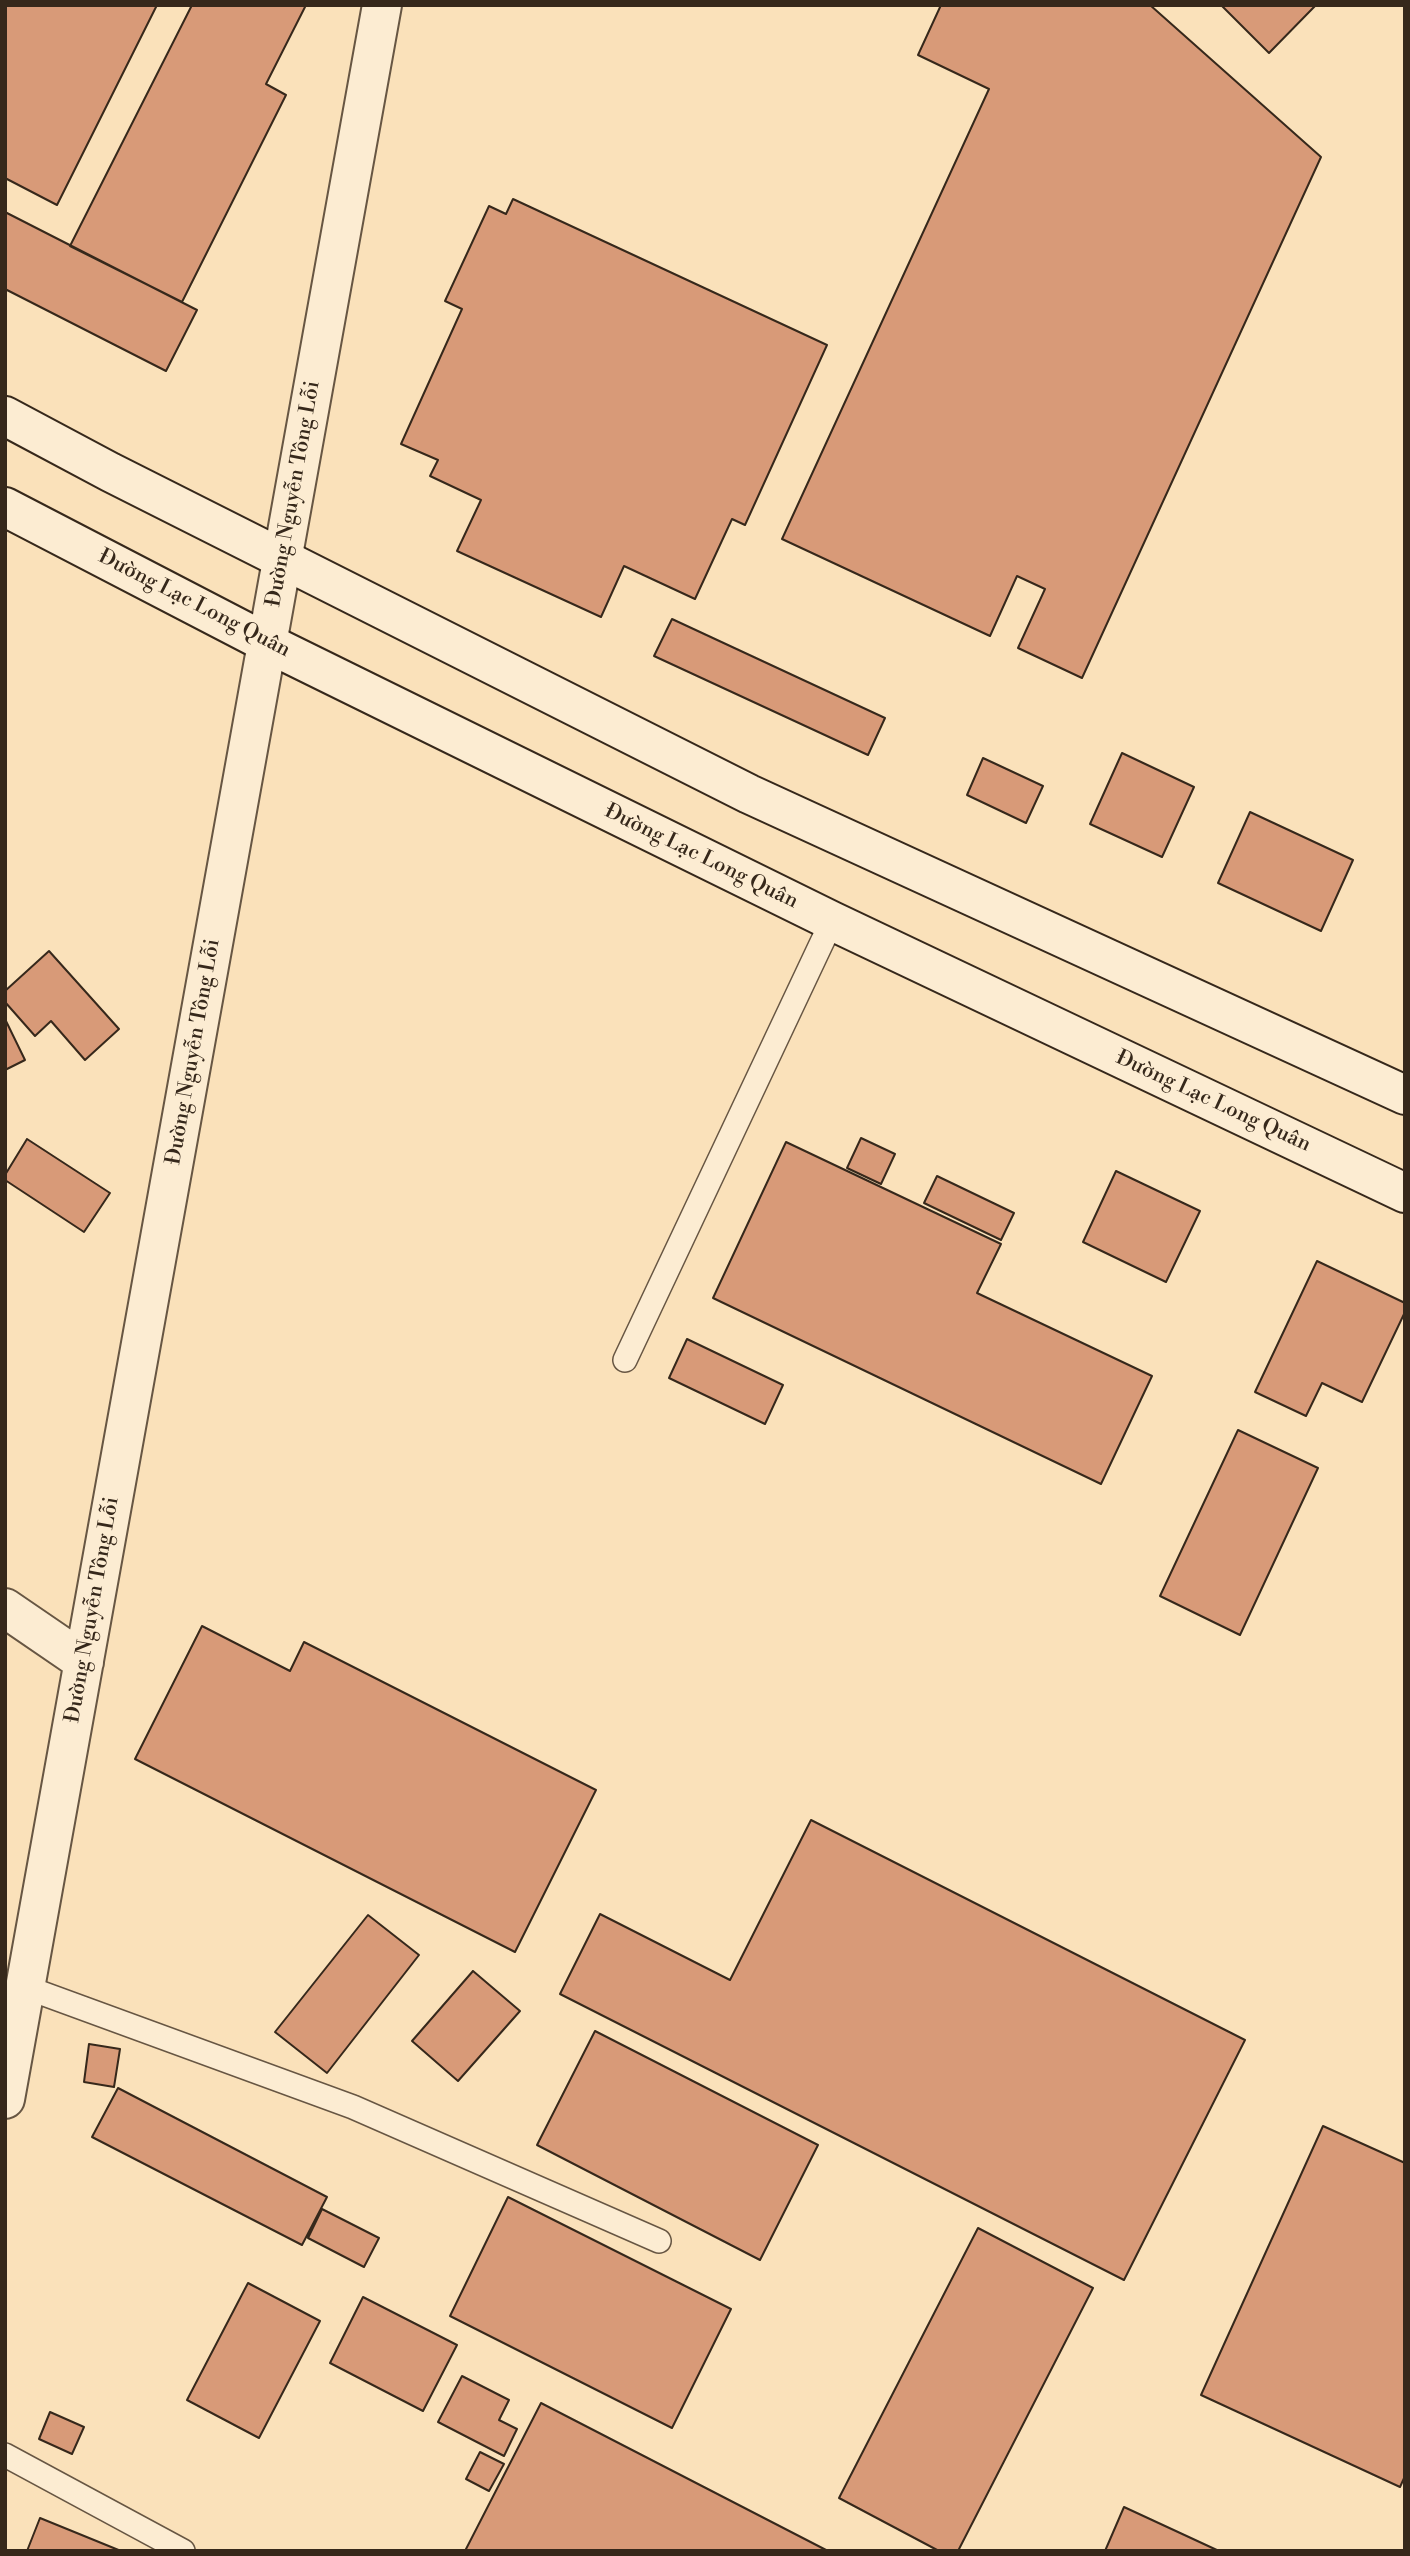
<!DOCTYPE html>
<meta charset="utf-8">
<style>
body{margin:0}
#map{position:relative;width:1410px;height:2556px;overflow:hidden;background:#fae1ba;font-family:"Libre Bodoni",serif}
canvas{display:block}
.frame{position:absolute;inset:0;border:7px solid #36281b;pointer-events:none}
</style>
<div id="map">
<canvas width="1410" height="2556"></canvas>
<div class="frame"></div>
</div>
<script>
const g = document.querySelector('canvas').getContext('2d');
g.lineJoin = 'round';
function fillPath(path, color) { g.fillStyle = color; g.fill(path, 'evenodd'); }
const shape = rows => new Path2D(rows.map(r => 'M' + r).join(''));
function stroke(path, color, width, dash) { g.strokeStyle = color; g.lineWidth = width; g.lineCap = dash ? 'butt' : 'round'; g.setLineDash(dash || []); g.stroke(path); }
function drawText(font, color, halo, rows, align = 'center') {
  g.font = font + ' "Libre Bodoni",serif'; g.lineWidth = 5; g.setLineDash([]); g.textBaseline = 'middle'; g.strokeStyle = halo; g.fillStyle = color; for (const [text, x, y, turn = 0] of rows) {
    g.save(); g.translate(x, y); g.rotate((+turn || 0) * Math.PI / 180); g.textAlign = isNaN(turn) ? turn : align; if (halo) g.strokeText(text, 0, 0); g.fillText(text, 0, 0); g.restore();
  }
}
const building = shape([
 [5,5,157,5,57,205,5,178,5,5],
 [192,5,306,5,266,84,286,95,182,302,70,246,192,5],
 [941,5,1150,5,1321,157,1082,678,1018,648,1045,589,1017,576,990,636,782,539,989,89,918,55,941,5],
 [1221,5,1316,5,1269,53,1221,5],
 [513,199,827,345,745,525,732,519,695,599,624,566,601,617,457,551,481,500,430,476,438,460,401,444,462,309,445,301,489,206,506,214,513,199],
 [5,212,197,310,166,371,5,289,5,212],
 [672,619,885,718,868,755,654,656,672,619],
 [1122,753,1194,787,1162,857,1090,824,1122,753],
 [983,758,1043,786,1026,823,967,795,983,758],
 [1250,812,1353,860,1321,931,1218,883,1250,812],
 [49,951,119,1029,85,1060,51,1021,35,1036,5,1002,5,991,49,951],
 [5,1019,25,1060,5,1070,5,1019],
 [861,1138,895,1154,881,1184,847,1168,861,1138],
 [27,1139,110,1193,84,1232,5,1180,5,1175,27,1139],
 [786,1142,1001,1244,977,1293,1152,1376,1101,1484,713,1298,786,1142],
 [1116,1171,1200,1211,1166,1282,1083,1242,1116,1171],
 [937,1176,1014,1213,1001,1240,924,1203,937,1176],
 [1317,1261,1405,1303,1405,1312,1362,1402,1322,1383,1306,1416,1255,1392,1317,1261],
 [687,1339,783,1385,765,1424,669,1378,687,1339],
 [1238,1430,1318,1468,1240,1635,1160,1596,1238,1430],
 [202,1626,290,1671,304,1642,596,1790,515,1952,135,1759,202,1626],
 [811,1820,1245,2040,1124,2280,560,1994,600,1914,730,1980,811,1820],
 [368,1915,419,1955,327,2073,275,2032,368,1915],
 [473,1971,520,2011,458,2081,412,2041,473,1971],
 [595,2031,818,2145,760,2260,537,2145,595,2031],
 [89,2044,120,2049,114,2087,84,2082,89,2044],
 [118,2088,327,2197,302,2245,92,2137,118,2088],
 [1323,2126,1405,2163,1405,2476,1400,2487,1201,2395,1323,2126],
 [508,2197,731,2309,672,2428,450,2316,508,2197],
 [322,2209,379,2238,364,2267,308,2238,322,2209],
 [978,2228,1093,2288,958,2551,939,2551,839,2498,978,2228],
 [248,2283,320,2321,259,2438,187,2400,248,2283],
 [363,2297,457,2345,423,2411,330,2363,363,2297],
 [462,2376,509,2400,499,2420,517,2429,504,2456,438,2422,462,2376],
 [541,2403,828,2551,465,2551,541,2403],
 [50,2412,84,2427,72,2454,39,2439,50,2412],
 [480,2452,504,2464,489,2491,466,2479,480,2452],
 [1124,2507,1219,2551,1105,2551,1124,2507],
 [40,2518,121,2551,27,2551,40,2518]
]);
fillPath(building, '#d89a78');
stroke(building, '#36281b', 2);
const lane = shape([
 [625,1360,832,921],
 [25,1987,353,2107,659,2241],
 [5,2455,183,2551]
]);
const street = shape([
 [5,1608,84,1662],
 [5,2099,382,5]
]);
const secondary = shape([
 [5,416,110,472,749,794,1405,1095],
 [5,507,267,643,832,921,1405,1193]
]);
stroke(lane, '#675643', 26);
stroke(street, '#675643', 42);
stroke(secondary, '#36281b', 42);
stroke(lane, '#fcecd2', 23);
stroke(street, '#fcecd2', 38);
stroke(secondary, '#fcecd2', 38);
drawText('21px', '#36281b', '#fcecd2', [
 ["Đường Nguyễn Tông Lỗi",294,494,-80],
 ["Đường Lạc Long Quân",194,604,27],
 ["Đường Lạc Long Quân",701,857,26],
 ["Đường Nguyễn Tông Lỗi",194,1052,-80],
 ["Đường Lạc Long Quân",1213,1102,25],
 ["Đường Nguyễn Tông Lỗi",93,1610,-80]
]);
</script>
